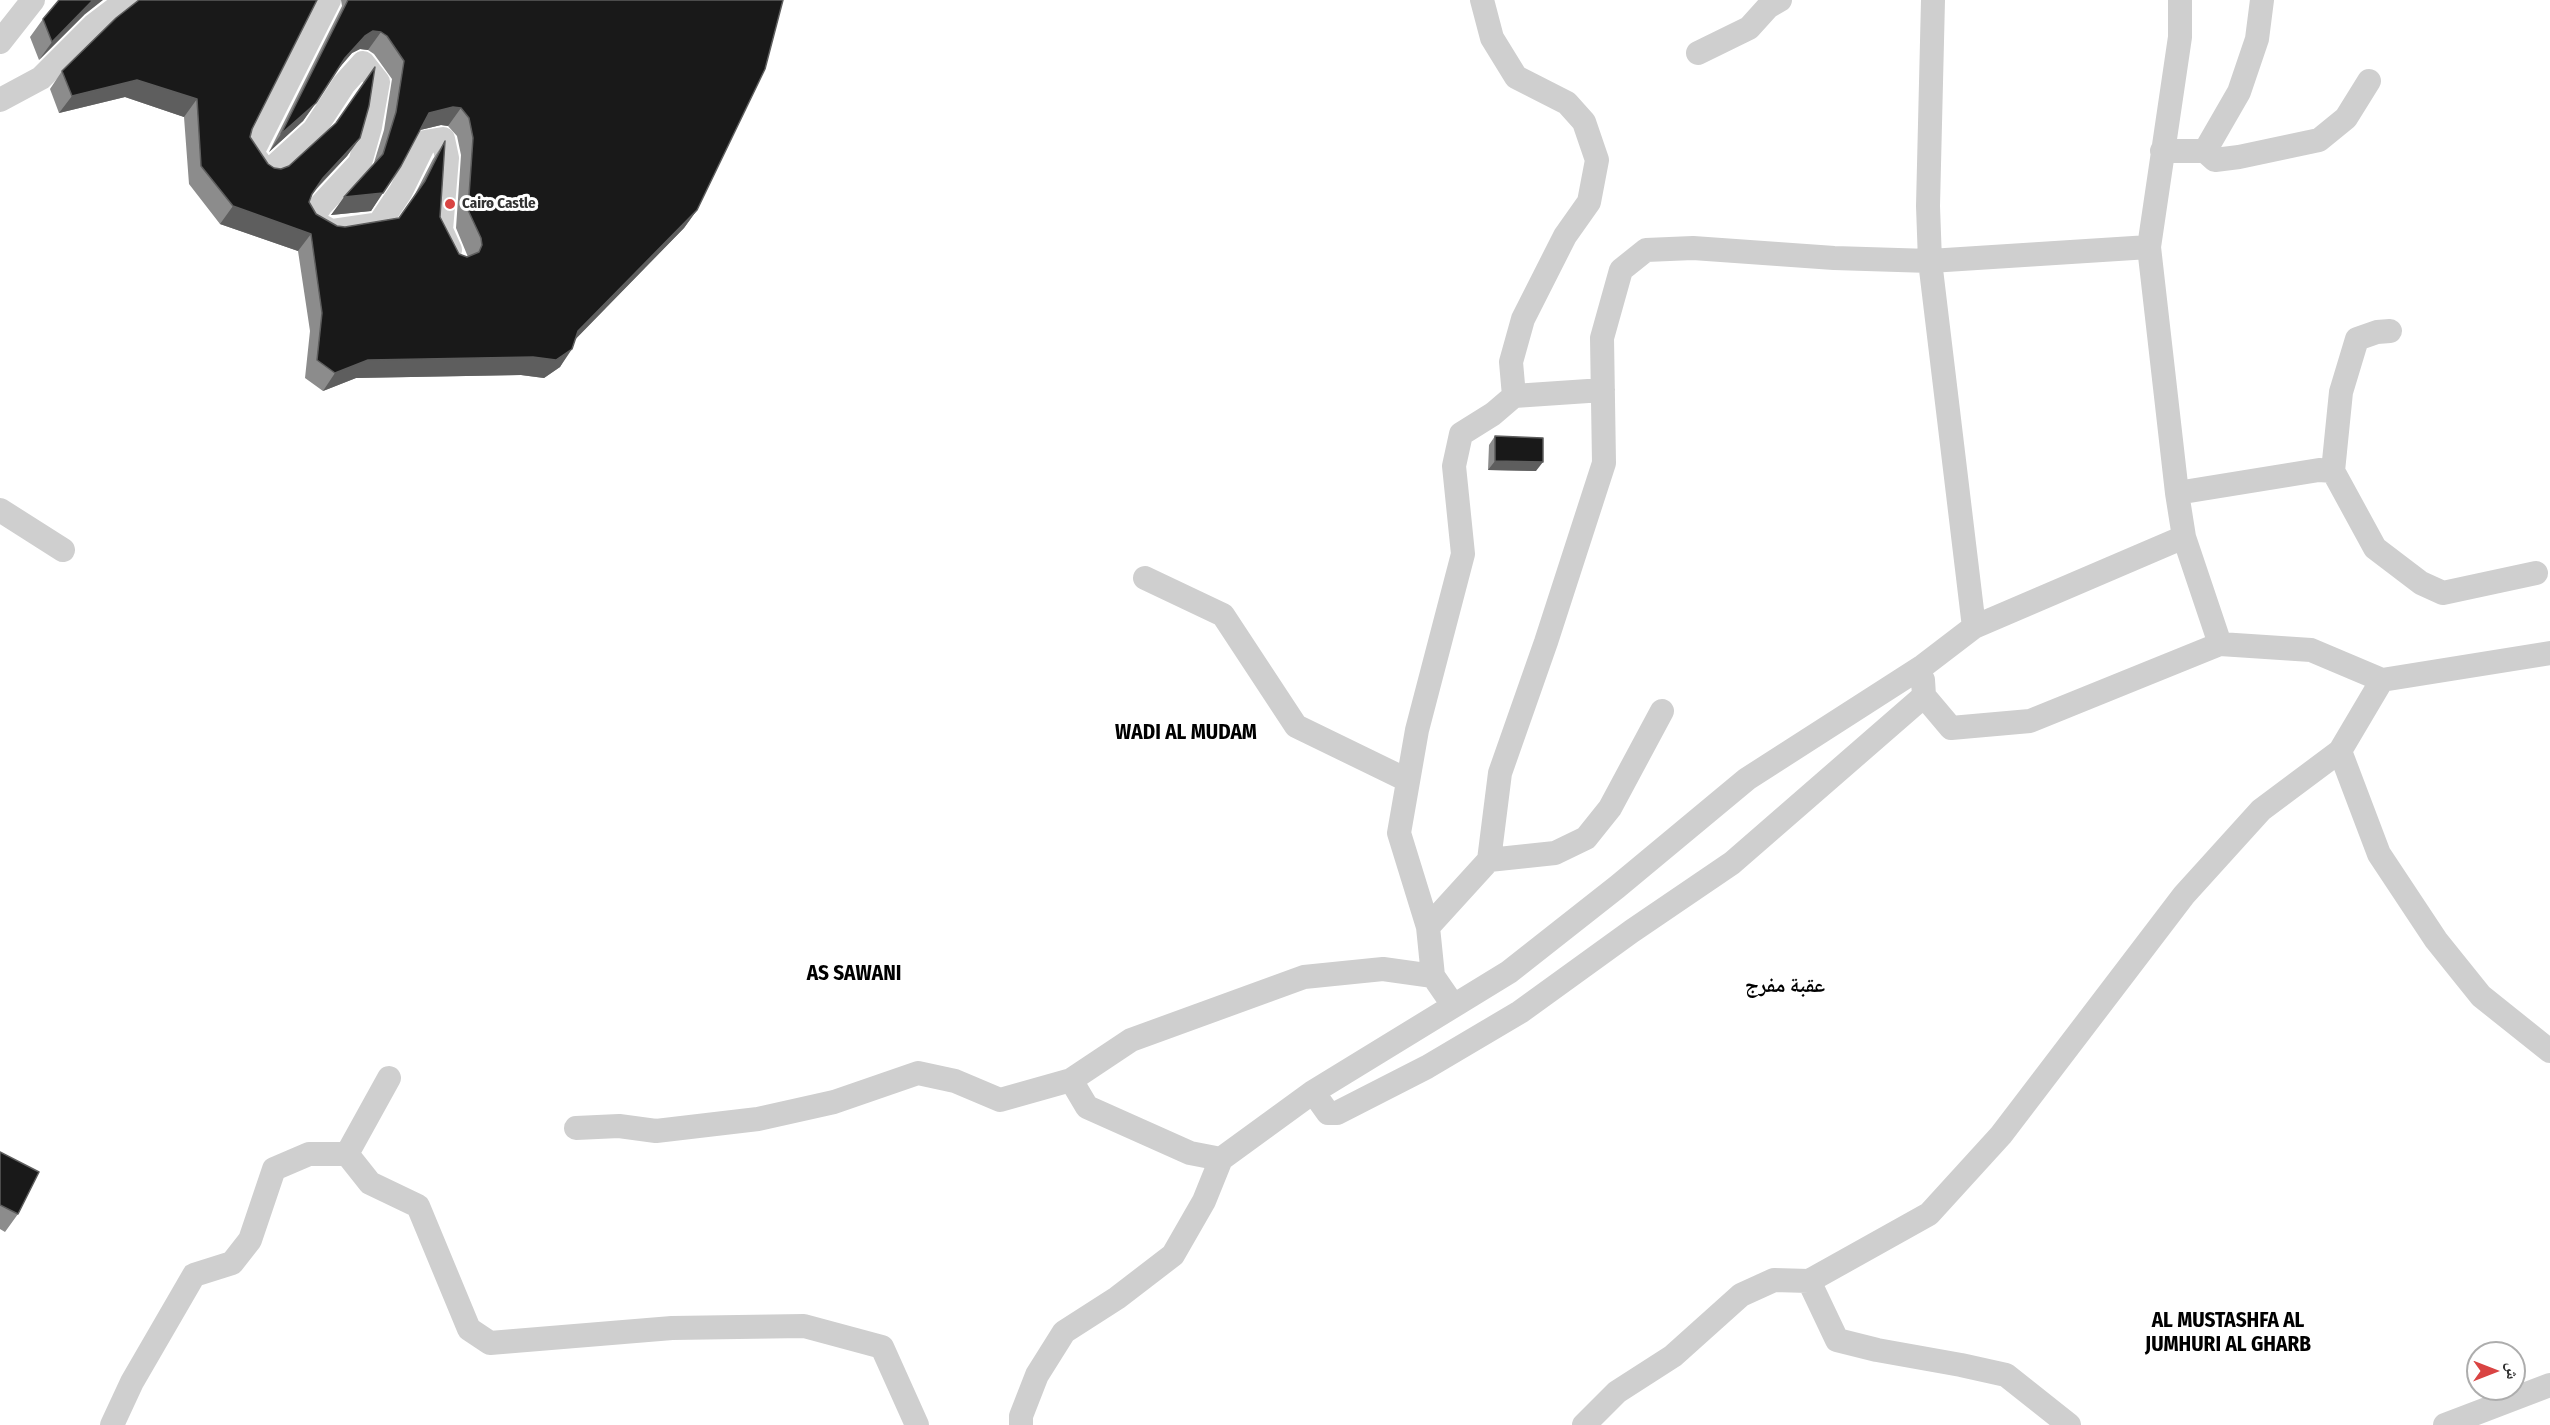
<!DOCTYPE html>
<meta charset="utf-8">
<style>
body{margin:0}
#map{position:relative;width:2550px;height:1425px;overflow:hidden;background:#fff;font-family:"Fira Sans Condensed","Noto Naskh Arabic",sans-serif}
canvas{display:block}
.north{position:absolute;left:2466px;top:1341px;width:60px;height:60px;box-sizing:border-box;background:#fff;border:2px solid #adadad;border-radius:50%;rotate:90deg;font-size:16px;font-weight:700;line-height:24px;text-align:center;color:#323232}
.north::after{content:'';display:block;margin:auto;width:21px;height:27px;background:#d94443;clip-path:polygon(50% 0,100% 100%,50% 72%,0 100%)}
</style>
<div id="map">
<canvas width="2550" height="1425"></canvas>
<div class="north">ش</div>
</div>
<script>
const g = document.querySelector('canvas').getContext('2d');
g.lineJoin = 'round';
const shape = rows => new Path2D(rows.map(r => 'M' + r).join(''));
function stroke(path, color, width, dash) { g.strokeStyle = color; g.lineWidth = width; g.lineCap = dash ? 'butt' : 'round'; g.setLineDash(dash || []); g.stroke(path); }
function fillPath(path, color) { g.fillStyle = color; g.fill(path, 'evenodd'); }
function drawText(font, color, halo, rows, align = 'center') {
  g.font = font + ' "Fira Sans Condensed","Noto Naskh Arabic",sans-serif'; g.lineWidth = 6; g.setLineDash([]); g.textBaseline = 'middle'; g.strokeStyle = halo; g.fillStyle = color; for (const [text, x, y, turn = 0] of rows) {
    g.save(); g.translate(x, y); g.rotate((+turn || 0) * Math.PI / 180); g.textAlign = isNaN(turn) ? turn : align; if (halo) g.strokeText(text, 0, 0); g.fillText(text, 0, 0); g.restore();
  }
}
stroke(shape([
 [329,0,252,153,267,173,314,130,344,84,363,63,378,82,370,127,360,163,321,205,311,220,331,231,379,224,401,191,425,142,443,139,447,158,441,230,450,250],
 [1482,0,1492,38,1516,77,1567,103,1584,122,1597,160,1589,202,1565,236,1523,319,1511,362,1514,396],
 [1933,0,1928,206,1930,261,1974,627],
 [2180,0,2180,37,2149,247,2177,493,2184,537,2220,644],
 [0,42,33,0],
 [1698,53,1749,28,1768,7,1780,0],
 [0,100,41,78,94,25,127,0],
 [2162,151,2205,151,2239,92,2257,39,2262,0],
 [2205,151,2215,160,2239,157,2319,140,2346,118,2369,81],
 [2333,471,2341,392,2357,339,2377,332,2390,331],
 [2177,493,2319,470,2333,471,2375,548,2421,583,2443,593,2536,573],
 [0,510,63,550],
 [1145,578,1223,615,1296,726,1407,780],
 [1923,680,1924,696,1951,728,2030,721,2220,644,2311,650,2382,680,2550,653],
 [2382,680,2340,751,2379,854,2436,940,2481,996,2550,1051],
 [1489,860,1555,853,1586,838,1610,808,1662,711],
 [1428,927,1489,860,1500,773,1546,642,1604,463,1602,338,1621,270,1646,250,1693,248,1834,258,1930,261,2149,247],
 [1453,1005,1433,976,1428,927,1399,833,1417,730,1463,554,1454,466,1461,434,1493,414,1514,396,1603,390],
 [1313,1092,1328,1113,1337,1113,1427,1067,1520,1012,1632,931,1732,863,1924,696],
 [576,1128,619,1126,656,1131,758,1119,834,1102,918,1073,955,1081,1000,1100,1071,1080,1131,1040,1304,977,1383,969,1433,976],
 [347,1154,389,1078],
 [1221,1159,1313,1092,1509,972,1617,887,1747,779,1923,666,1974,627,2184,537],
 [112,1425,132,1382,194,1275,232,1263,250,1240,274,1169,309,1154,347,1154,370,1183,418,1206,469,1329,490,1343,672,1328,804,1326,882,1347,917,1425],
 [1021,1425,1021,1416,1037,1375,1064,1332,1117,1298,1173,1255,1204,1201,1221,1159,1190,1153,1087,1107,1071,1080],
 [1584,1425,1617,1392,1673,1356,1741,1295,1774,1280,1809,1281],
 [2069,1425,2006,1375,1961,1365,1877,1350,1837,1340,1809,1281,1929,1214,2001,1135,2184,895,2261,810,2340,751],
 [2445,1425,2550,1385]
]), '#cfcfcf', 24);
fillPath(shape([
 [341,0,783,0,697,210,684,228,576,338,560,367,544,378,521,375,356,378,323,391,305,378,310,331,298,251,220,224,189,184,184,117,125,97,59,113,50,89,62,71,116,18,252,129,250,137,268,164,274,168,281,169,360,138,347,156,312,194,309,202,316,214,337,226,345,227,399,218,413,198,433,159,445,141,440,217,459,254,467,257,468,257,456,228,461,155,457,136,448,126,441,125,420,130,371,211,331,215,373,166,384,130,392,79,374,54,368,50,360,49,352,53,335,73,303,121,269,152,342,6],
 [84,15,39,60,30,37,43,19],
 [1495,436,1536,471,1488,470,1489,445],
 [0,1152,18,1214,5,1232,0,1229]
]), '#8c8c8c');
fillPath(shape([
 [93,0,103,0,84,15,39,60,52,42],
 [373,31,381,32,368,50,360,49,352,53,332,76,345,58,365,36],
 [137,80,197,99,184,117,125,97,59,113,72,96],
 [316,103,303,121,269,152,281,134],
 [453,107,461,108,448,126,441,125,416,131,429,113],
 [360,138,347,156,310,195,323,178],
 [383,193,371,211,331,215,344,197],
 [233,206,311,234,298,251,220,224],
 [697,210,684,228,566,349,578,331],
 [572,349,560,367,544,378,521,375,356,378,323,391,335,373,368,360],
 [1495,461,1543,462,1536,471,1488,470]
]), '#5e5e5e');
const building = shape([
 [59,0,93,0,52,42,43,19,59,0],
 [139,0,317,0,252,129,250,137,268,164,274,168,281,169,289,166,336,123,375,67,369,106,360,138,323,178,312,194,309,202,316,214,337,226,345,227,399,218,425,181,445,141,440,217,459,254,467,257,479,252,482,245,481,238,468,210,473,138,469,118,461,108,453,107,429,113,401,166,383,193,344,197,383,154,396,112,404,61,387,36,381,32,373,31,365,36,345,58,316,103,281,134,348,0,783,0,765,69,697,210,578,331,572,349,556,360,533,357,368,360,335,373,317,360,322,313,311,234,233,206,201,166,197,99,137,80,72,96,62,71,116,18,139,0],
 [1495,436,1543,438,1543,462,1495,461,1495,436],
 [0,1152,39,1172,18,1214,0,1205,0,1152]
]);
fillPath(building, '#191919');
stroke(building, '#5e5e5e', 1.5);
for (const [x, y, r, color] of [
 [450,204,6,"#d94443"]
]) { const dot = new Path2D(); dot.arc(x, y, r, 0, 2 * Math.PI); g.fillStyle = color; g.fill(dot); stroke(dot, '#fff', 2); }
drawText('bold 15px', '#323232', '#fff', [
 ["Cairo Castle",462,204]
], 'left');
drawText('bold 21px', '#000', '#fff', [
 ["WADI AL MUDAM",1186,733],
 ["AS SAWANI",854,974],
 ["عقبة مفرج",1785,986],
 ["AL MUSTASHFA AL",2228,1321],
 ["JUMHURI AL GHARB",2228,1345]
]);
</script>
